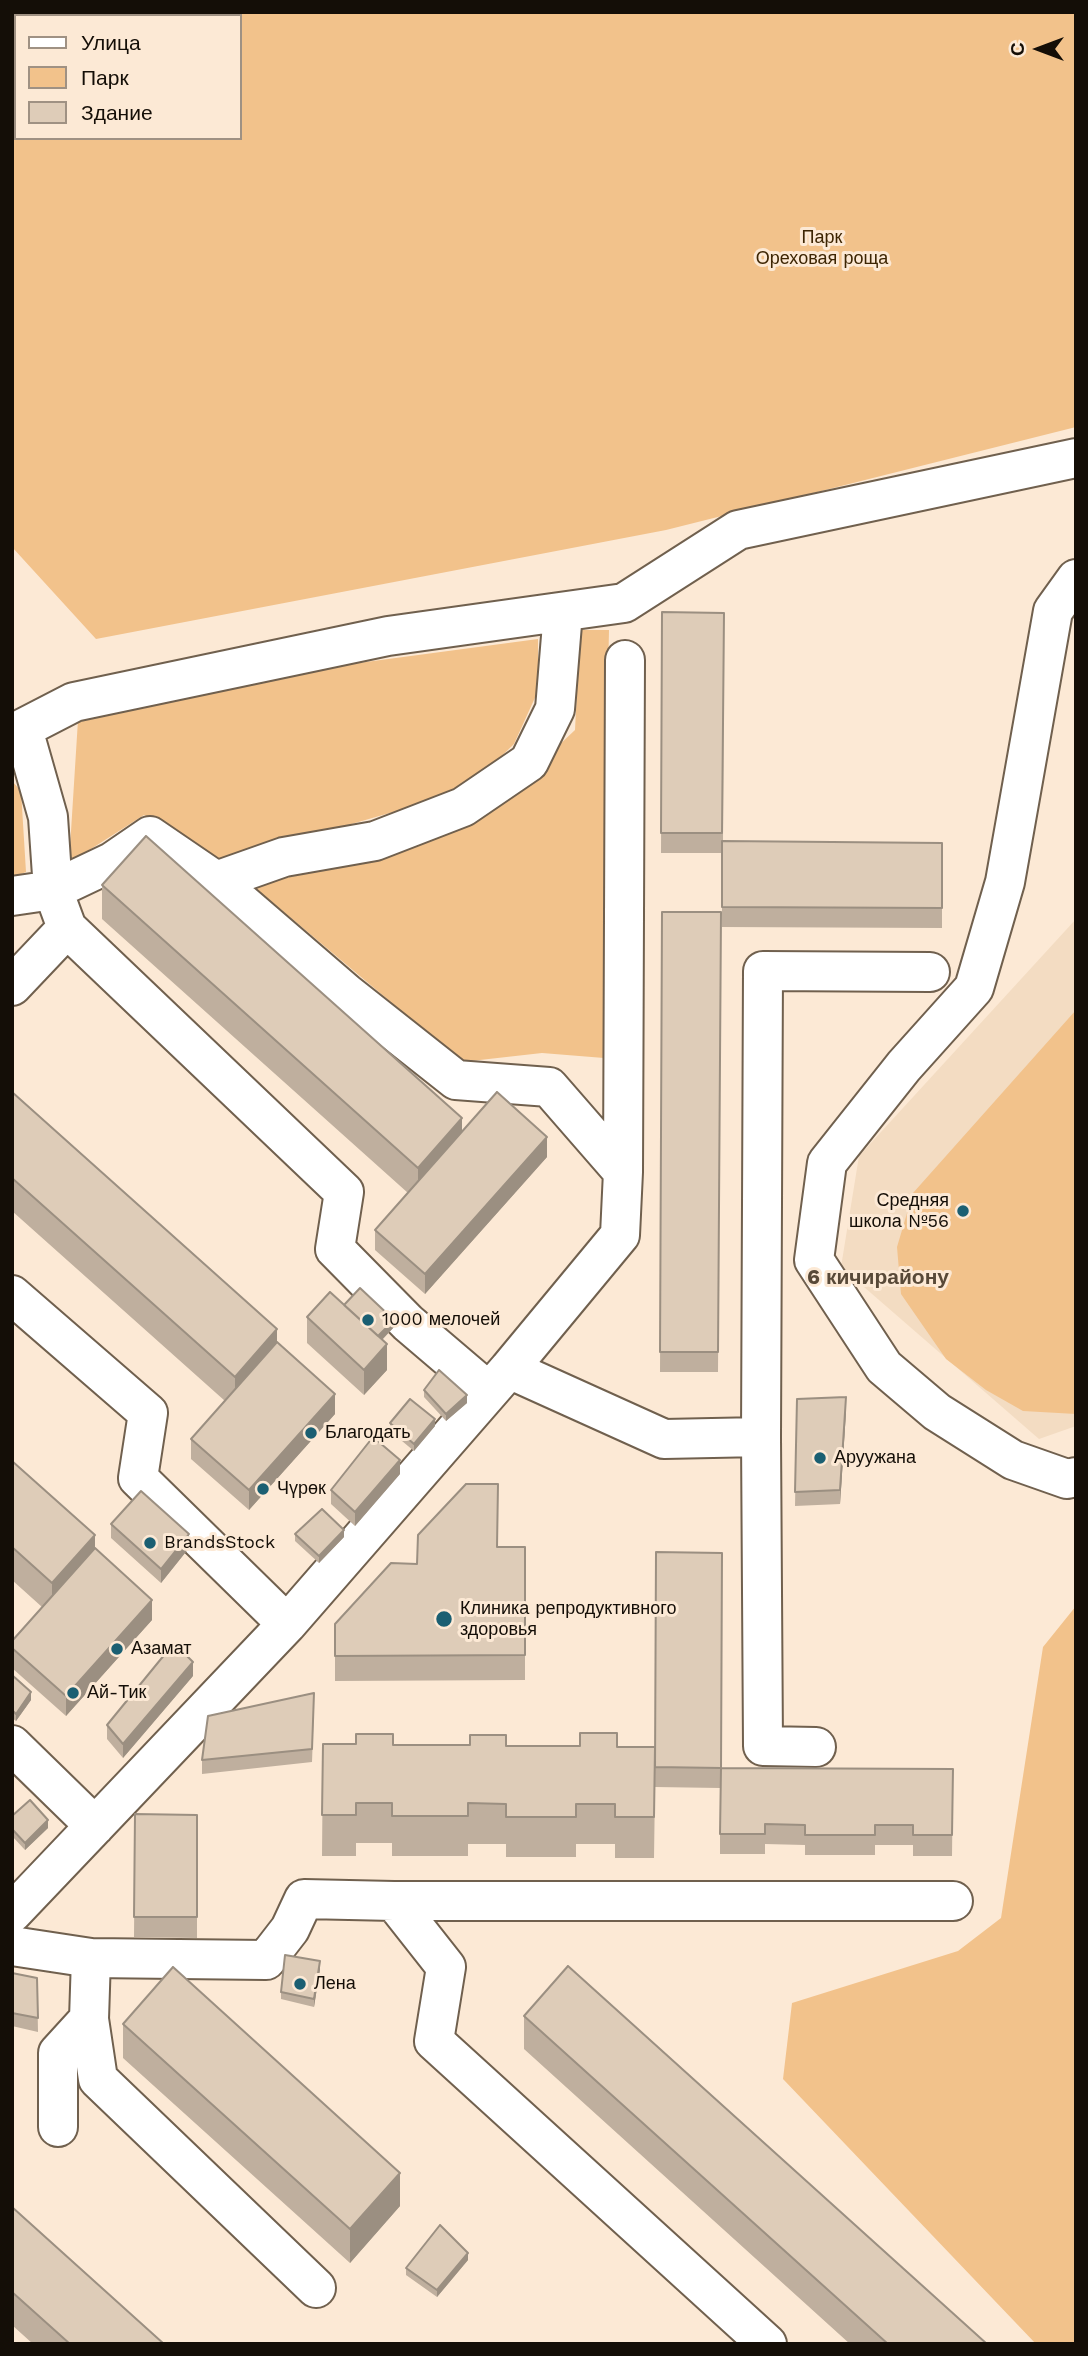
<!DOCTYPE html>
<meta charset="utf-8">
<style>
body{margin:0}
#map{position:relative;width:1088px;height:2356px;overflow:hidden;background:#fce9d5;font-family:"Work Sans",sans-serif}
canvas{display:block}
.frame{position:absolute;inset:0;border:14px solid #140e07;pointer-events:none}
.legend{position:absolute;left:14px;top:14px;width:228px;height:126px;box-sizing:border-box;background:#fce9d5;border:2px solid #9f9183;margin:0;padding:9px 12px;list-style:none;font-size:21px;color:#140e07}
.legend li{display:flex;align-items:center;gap:14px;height:35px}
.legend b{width:35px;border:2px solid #9f9183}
.north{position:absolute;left:1004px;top:14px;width:70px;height:70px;-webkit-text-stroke:5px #fce9d5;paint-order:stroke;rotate:270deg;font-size:19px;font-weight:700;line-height:28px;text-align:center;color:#140e07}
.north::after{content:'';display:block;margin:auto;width:24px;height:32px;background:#140e07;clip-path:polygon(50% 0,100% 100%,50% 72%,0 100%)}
</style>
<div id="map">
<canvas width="1088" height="2356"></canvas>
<div class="frame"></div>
<ul class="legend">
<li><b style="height:9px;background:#fff"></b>Улица</li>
<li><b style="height:19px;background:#f2c28b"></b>Парк</li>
<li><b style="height:19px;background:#deccb8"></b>Здание</li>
</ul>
<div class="north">С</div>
</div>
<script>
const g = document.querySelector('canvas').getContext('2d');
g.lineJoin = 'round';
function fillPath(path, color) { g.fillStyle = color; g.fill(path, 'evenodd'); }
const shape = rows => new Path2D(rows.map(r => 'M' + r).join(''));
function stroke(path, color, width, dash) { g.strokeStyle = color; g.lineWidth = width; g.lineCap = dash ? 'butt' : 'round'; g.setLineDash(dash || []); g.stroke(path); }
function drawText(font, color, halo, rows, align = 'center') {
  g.font = font + ' "Work Sans",sans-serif'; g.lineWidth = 6; g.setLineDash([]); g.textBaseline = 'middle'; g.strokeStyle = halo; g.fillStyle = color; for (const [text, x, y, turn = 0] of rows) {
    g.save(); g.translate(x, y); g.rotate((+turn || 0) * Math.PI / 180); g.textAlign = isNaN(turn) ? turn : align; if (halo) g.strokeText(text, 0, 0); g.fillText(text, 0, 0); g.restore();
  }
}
fillPath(shape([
 [1076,919,1076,1426,1039,1439,841,1267,859,1156]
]), '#f3dcc2');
fillPath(shape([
 [12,12,1076,12,1076,427,666,530,96,639,12,547],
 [16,16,240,16,240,138,16,138],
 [580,630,609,630,604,863,604,1058,542,1053,462,1062,253,886,367,858,485,815,575,730],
 [538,639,538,691,514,744,480,777,414,806,216,863,144,815,69,863,78,720,291,672],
 [12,781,21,791,26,872,12,878],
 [1076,1010,1076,1414,1023,1411,986,1390,946,1359,901,1294,897,1247,913,1193],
 [1076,1606,1076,2344,1036,2344,783,2079,792,2003,958,1951,1001,1918,1043,1647]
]), '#f2c28b');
const minor = shape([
 [1076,579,1053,611,1005,882,974,988,904,1066,827,1163,814,1260,884,1367,937,1412,1013,1460,1067,1479,1076,1477],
 [23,729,48,817,53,890,112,862,150,836,216,881,346,993,456,1080,549,1087,623,1172],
 [12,734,74,702,388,636,624,603,738,530,1076,458],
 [216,881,284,857,375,841,463,807,529,762,555,709,563,612],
 [12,896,53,890,67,928,12,986],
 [67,928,344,1192,335,1249,408,1323,489,1392],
 [12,1295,148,1413,138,1478,287,1624],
 [509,1369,620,1235,623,1172,625,660],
 [761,1437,763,1746,816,1747],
 [12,1745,95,1826],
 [394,1901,446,1967,434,2041,767,2344],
 [12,1913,287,1624,509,1369,664,1439,761,1437,763,971,930,972],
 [12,1946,91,1958,89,2019,98,2079,316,2288],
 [91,1958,266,1960,290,1929,304,1899,394,1901,953,1901],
 [58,2127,58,2053,89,2019]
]);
stroke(minor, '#70604e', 42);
stroke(minor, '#fff', 38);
fillPath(shape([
 [662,612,724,613,723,841,942,843,942,928,722,927,722,853,661,853],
 [102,885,462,1132,547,1157,425,1294,375,1250,375,1230,408,1193,102,919],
 [662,912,721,912,718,1372,660,1372],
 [12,1092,277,1342,335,1414,249,1510,191,1459,191,1439,225,1401,12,1211],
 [344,1305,394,1327,382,1340,387,1370,364,1395,307,1343,307,1317],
 [424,1390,467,1403,446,1421,424,1397],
 [797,1399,846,1411,840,1504,795,1506],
 [390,1423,435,1426,414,1451,390,1431],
 [12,1461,95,1548,152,1620,66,1716,12,1668,12,1641,42,1607,12,1580],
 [400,1474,355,1526,331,1504,331,1490],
 [111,1524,189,1548,161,1583,111,1538],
 [295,1534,344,1537,319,1563,295,1541],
 [498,1547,525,1547,525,1680,335,1681,335,1624],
 [12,1675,31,1700,16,1721,12,1718],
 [193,1676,123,1758,107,1739,107,1725],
 [314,1707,312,1762,202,1774,202,1760],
 [323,1744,617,1747,721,1768,953,1769,952,1856,913,1856,913,1845,875,1845,875,1855,805,1855,805,1845,765,1844,765,1854,720,1854,720,1788,655,1787,654,1858,615,1858,615,1844,576,1844,576,1857,506,1857,506,1844,468,1844,468,1856,392,1856,392,1843,356,1843,356,1856,322,1856],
 [135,1814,197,1815,197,1938,134,1937],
 [12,1816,48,1828,25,1850,12,1836],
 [320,1969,314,2007,281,1999,281,1992],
 [12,1973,37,1978,38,2032,12,2026],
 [524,2016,987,2344,850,2344,524,2049],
 [123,2024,400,2206,350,2263,123,2058],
 [12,2207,164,2344,33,2344,12,2325],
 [468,2260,437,2297,406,2275,406,2268]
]), '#bfaf9e');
fillPath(shape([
 [462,1118,462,1152,418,1201,418,1168],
 [547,1137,547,1157,425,1294,425,1274],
 [394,1320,394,1327,376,1346,376,1339],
 [277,1329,277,1362,235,1410,235,1377],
 [387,1344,387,1370,364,1395,364,1370],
 [335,1394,335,1414,249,1510,249,1490],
 [467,1395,467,1403,446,1421,446,1414],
 [846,1397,846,1411,840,1504,840,1490],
 [435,1419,435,1426,414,1451,414,1444],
 [400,1460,400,1474,355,1526,355,1512],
 [344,1530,344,1537,319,1563,319,1556],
 [189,1534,189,1548,161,1583,161,1569],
 [95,1535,95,1568,52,1616,52,1583],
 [152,1600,152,1620,66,1716,66,1696],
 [193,1662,193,1676,123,1758,123,1744],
 [31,1692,31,1700,16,1721,16,1714],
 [48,1820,48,1828,25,1850,25,1843],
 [320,1961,320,1969,314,2007,314,1999],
 [400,2173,400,2206,350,2263,350,2229],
 [468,2253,468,2260,437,2297,437,2290]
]), '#9b8f81');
const building = shape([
 [662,612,724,613,722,833,661,833,662,612],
 [146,836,462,1118,418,1168,102,885,146,836],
 [722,841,942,843,942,908,722,907,722,841],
 [662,912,721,912,718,1352,660,1352,662,912],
 [12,1092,277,1329,235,1377,12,1178,12,1092],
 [497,1092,547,1137,425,1274,375,1230,497,1092],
 [360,1288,394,1320,378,1336,344,1305,360,1288],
 [330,1292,387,1344,364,1370,307,1317,330,1292],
 [277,1342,335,1394,249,1490,191,1439,277,1342],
 [439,1370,467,1395,446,1414,424,1390,439,1370],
 [846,1397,840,1490,795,1492,797,1399,846,1397],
 [410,1399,435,1419,414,1444,390,1423,410,1399],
 [373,1437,400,1460,355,1512,331,1490,373,1437],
 [12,1461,95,1535,52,1583,12,1547,12,1461],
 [466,1484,498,1484,497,1547,525,1547,525,1655,335,1656,335,1624,391,1563,417,1564,418,1535,466,1484],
 [141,1491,189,1534,161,1569,111,1524,141,1491],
 [322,1509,344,1530,319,1556,295,1534,322,1509],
 [95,1548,152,1600,66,1696,12,1648,12,1641,95,1548],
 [656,1552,722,1553,721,1768,655,1767,656,1552],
 [174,1643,193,1662,123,1744,107,1725,174,1643],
 [12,1675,31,1692,16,1714,12,1710,12,1675],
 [314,1693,312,1749,202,1760,208,1716,314,1693],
 [580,1733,617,1733,617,1747,655,1747,654,1817,615,1817,615,1804,576,1804,576,1817,506,1817,506,1804,468,1803,468,1816,392,1816,392,1803,356,1803,356,1815,322,1815,323,1744,356,1744,356,1734,393,1734,393,1745,470,1745,470,1735,506,1735,506,1746,580,1746,580,1733],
 [721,1768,953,1769,952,1835,913,1835,913,1825,875,1825,875,1835,805,1835,805,1825,765,1824,765,1834,720,1834,721,1768],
 [30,1800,48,1820,25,1843,12,1829,12,1816,30,1800],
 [135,1814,197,1815,197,1917,134,1917,135,1814],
 [285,1955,320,1961,314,1999,281,1992,285,1955],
 [568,1966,987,2344,888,2344,524,2016,568,1966],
 [173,1967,400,2173,350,2229,123,2024,173,1967],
 [12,1973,37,1978,38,2018,12,2013,12,1973],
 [12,2207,164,2344,70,2344,12,2292,12,2207],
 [440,2225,468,2253,437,2290,406,2268,440,2225]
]);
fillPath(building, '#deccb8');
stroke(building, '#9b8f81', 2);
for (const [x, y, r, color] of [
 [963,1211,7,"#1b5f72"],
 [368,1320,7,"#1b5f72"],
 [311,1433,7,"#1b5f72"],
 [820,1458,7,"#1b5f72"],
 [263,1489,7,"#1b5f72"],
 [150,1543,7,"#1b5f72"],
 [444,1619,9,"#1b5f72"],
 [117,1649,7,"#1b5f72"],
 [73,1693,7,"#1b5f72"],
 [300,1984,7,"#1b5f72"]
]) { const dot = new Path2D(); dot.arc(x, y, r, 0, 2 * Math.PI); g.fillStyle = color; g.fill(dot); stroke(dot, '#fce9d5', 2.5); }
drawText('18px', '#3d2503', '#fce9d5', [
 ["Парк",822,238],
 ["Ореховая роща",822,259]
]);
drawText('18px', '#140e07', '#fce9d5', [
 ["Средняя",949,1201,"right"],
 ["школа №56",949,1222,"right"],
 ["1000 мелочей",382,1320],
 ["Благодать",325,1433],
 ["Аруужана",834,1458],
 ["Чүрөк",277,1489],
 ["BrandsStock",164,1543],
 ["Клиника репродуктивного",460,1609],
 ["здоровья",460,1630],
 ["Азамат",131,1649],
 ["Ай-Тик",87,1693],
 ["Лена",314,1984]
], 'left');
drawText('bold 21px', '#584938', '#fce9d5', [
 ["6 кичирайону",878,1278]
]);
</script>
